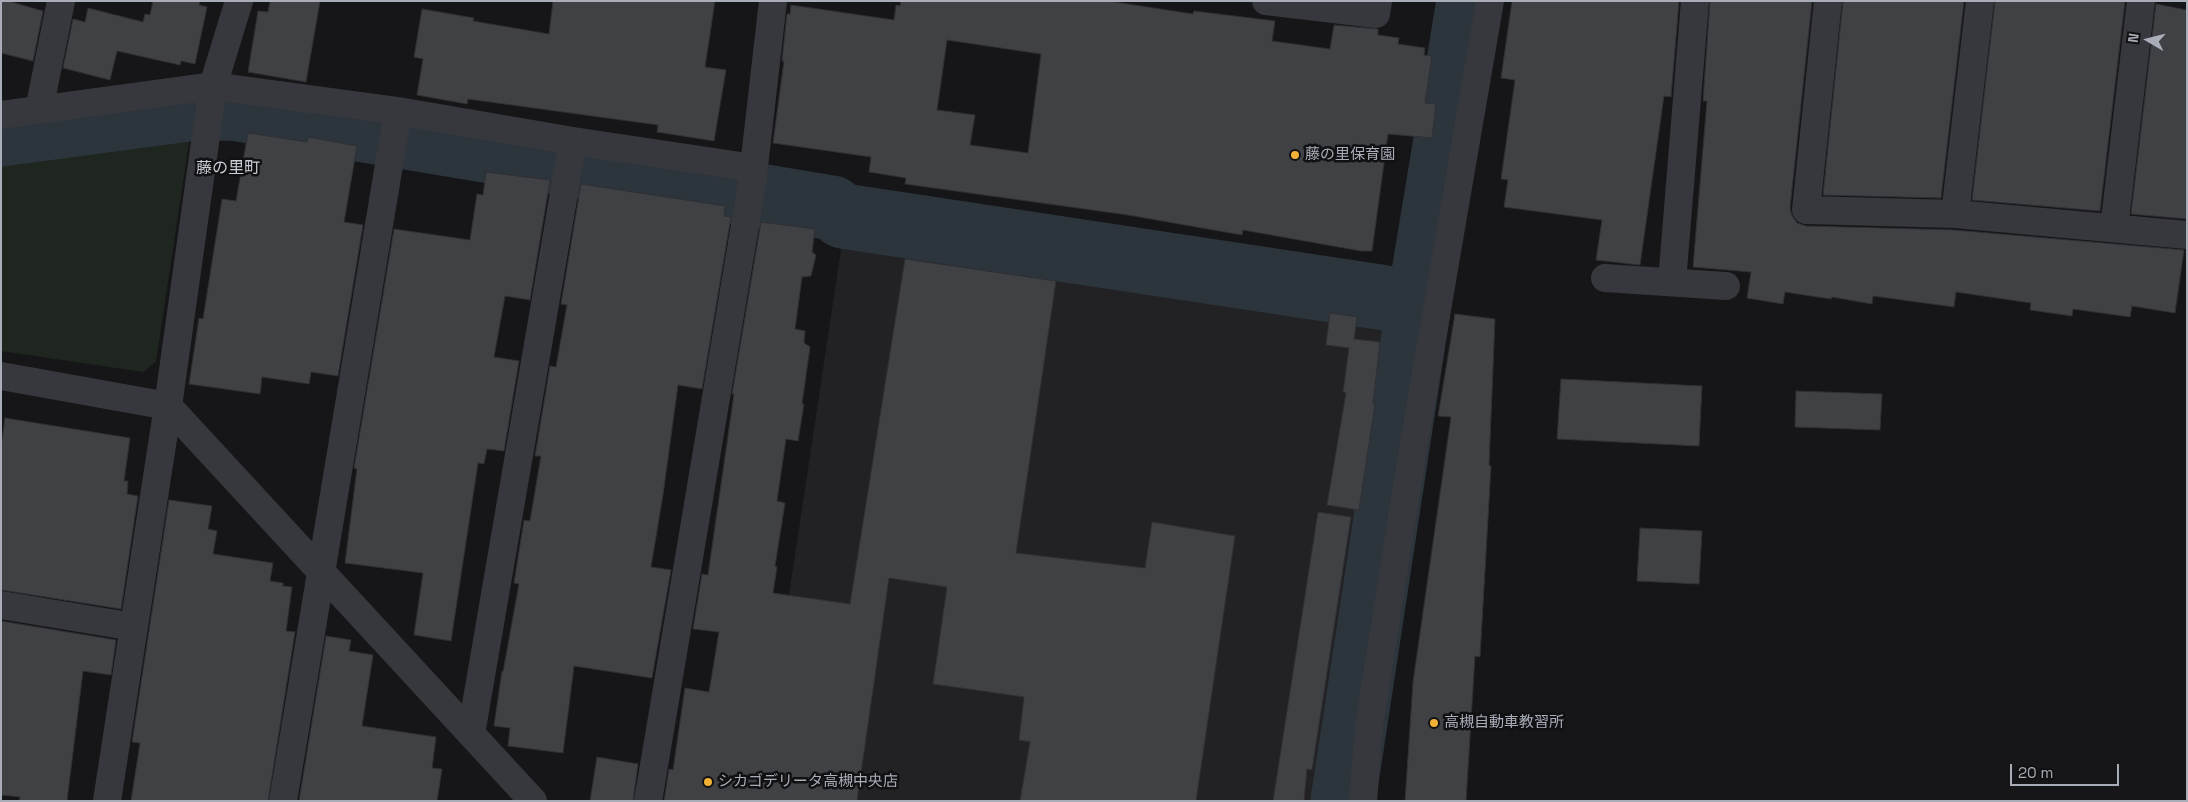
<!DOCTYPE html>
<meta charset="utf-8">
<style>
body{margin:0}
#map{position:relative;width:2188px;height:802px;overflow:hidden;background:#161618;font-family:"Space Grotesk",sans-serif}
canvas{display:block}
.frame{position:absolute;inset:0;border:2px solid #a8adb8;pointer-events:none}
.north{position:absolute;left:2123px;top:15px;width:50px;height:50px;-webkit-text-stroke:4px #111113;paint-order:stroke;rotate:278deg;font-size:14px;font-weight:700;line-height:20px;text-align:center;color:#a8adb8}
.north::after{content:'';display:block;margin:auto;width:18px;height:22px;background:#a8adb8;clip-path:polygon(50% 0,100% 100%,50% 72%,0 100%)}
.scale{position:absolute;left:2010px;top:764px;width:109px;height:22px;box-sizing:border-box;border:2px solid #a8adb8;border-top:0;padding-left:6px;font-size:15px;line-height:18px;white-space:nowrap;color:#a8adb8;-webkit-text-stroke:4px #111113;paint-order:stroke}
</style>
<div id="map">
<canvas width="2188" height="802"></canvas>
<div class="frame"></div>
<div class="north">N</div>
<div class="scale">20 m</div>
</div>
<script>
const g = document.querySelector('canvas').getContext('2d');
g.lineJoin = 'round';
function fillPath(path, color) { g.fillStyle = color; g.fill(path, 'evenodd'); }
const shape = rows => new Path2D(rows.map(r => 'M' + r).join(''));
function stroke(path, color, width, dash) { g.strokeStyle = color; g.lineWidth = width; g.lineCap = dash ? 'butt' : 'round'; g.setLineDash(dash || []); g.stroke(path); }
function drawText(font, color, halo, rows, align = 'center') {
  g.font = font + ' "Space Grotesk","Noto Sans JP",sans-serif'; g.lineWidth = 5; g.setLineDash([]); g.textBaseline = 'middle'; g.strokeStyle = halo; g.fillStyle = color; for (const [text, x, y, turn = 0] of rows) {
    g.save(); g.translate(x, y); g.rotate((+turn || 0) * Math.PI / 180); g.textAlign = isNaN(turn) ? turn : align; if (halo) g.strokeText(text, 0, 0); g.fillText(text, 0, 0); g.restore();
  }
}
fillPath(shape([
 [845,223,1402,316,1335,801,758,801]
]), '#222225');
fillPath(shape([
 [192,123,156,362,143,372,1,351,1,151]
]), '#1e261f');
stroke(shape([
 [1,134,188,109,232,108,832,208,843,216,1419,303],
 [1343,801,1419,303,1469,1]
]), '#2c353c', 65);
const building = shape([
 [1,1,8,1,43,11,33,61,1,53,1,1],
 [153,1,200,1,199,5,207,7,195,64,181,61,180,65,117,51,110,80,63,68,73,19,85,22,88,8,143,22,145,14,150,15,153,1],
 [270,1,320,1,306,82,248,72,258,11,268,12,270,1],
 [553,1,715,1,705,67,726,70,714,141,657,132,658,125,468,99,467,104,417,95,423,59,414,57,422,9,474,18,473,21,549,34,553,1],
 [901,1,1108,1,1193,14,1194,11,1275,21,1272,41,1330,49,1334,25,1378,29,1378,35,1399,38,1398,44,1425,48,1424,55,1432,56,1425,103,1436,104,1432,138,1388,134,1372,251,1361,251,1243,230,1242,235,1128,215,905,184,906,178,869,172,871,157,773,143,784,61,782,61,787,14,790,14,791,5,894,20,896,5,900,6,901,1],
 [947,40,1041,54,1028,153,970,145,975,115,937,110,947,40],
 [1512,1,1679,1,1671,97,1664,96,1640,265,1596,260,1602,220,1504,207,1508,180,1501,179,1515,80,1501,78,1512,1],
 [1710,1,1812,1,1790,208,1792,216,1797,223,1806,226,1954,230,2184,250,2175,313,2132,306,2130,317,2073,309,2072,316,2030,310,2031,303,1956,292,1954,307,1873,296,1872,304,1832,297,1831,299,1785,292,1783,304,1747,298,1751,272,1693,267,1707,101,1703,101,1710,1],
 [1843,1,1964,1,1941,198,1823,195,1843,1],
 [1995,1,2125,1,2100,211,1972,200,1995,1],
 [2156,4,2187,10,2187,219,2131,214,2156,4],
 [248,133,307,142,308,137,357,146,344,222,363,225,338,376,311,372,309,384,262,377,260,394,189,384,199,318,203,319,222,199,236,201,248,133],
 [486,172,550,180,530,300,505,296,494,357,519,361,504,451,487,449,484,464,478,463,451,641,414,635,423,573,345,563,357,469,354,468,394,229,470,240,477,194,483,195,486,172],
 [581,184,725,206,724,216,731,217,702,389,678,385,663,495,651,567,671,570,652,678,574,666,563,753,508,746,510,728,494,726,502,671,503,672,519,584,514,583,524,520,530,521,541,456,535,456,550,366,556,367,567,305,561,304,581,184],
 [761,222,815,229,812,252,816,255,811,276,802,277,795,329,805,331,804,343,810,347,802,404,804,404,798,441,786,439,777,501,785,503,775,566,777,567,773,593,850,604,905,259,1056,281,1016,553,1145,568,1152,522,1235,536,1196,801,1020,801,1030,742,1019,740,1024,697,933,684,947,587,889,578,857,801,664,801,669,769,673,770,685,688,709,692,719,632,693,629,702,574,708,575,734,394,732,394,761,222],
 [1330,313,1357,317,1354,339,1380,342,1373,404,1375,404,1359,510,1327,505,1346,393,1343,392,1349,348,1326,345,1330,313],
 [1455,314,1495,319,1489,465,1491,466,1480,657,1475,656,1466,801,1405,801,1413,682,1451,417,1438,416,1455,314],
 [1561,379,1702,386,1699,446,1557,439,1561,379],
 [1796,391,1882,394,1880,430,1795,427,1796,391],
 [5,418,130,438,124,481,128,481,127,494,138,496,121,609,1,590,1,447,5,418],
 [169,500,212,506,208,529,217,531,213,554,273,563,270,581,283,583,283,586,292,587,286,631,295,632,268,801,131,801,140,743,132,742,169,500],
 [1318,512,1351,517,1312,770,1307,769,1304,801,1273,801,1318,512],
 [1640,528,1702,531,1699,584,1637,581,1640,528],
 [1,621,116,640,111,675,83,671,67,801,19,801,20,797,1,795,1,621],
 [326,636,351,640,349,651,373,655,362,726,436,737,432,768,442,769,437,801,299,801,326,636],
 [597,757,638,764,633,801,590,801,597,757]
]);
fillPath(building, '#404145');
stroke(building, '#303034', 1);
stroke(shape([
 [1266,1,1376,14,1378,1],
 [1828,1,1806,210,1955,214,2187,235],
 [39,110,61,1],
 [1,115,213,86,398,111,573,141,754,168],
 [1955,214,1980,1],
 [2114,228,2141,1],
 [1605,278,1726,286],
 [1672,282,1695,1],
 [1,376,168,406,533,801],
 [1,605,134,627],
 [471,734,573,141],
 [107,801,168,406,213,86,239,1],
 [283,801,398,111],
 [648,801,752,184,773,1],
 [1363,801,1369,726,1413,449,1490,1]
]), '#37383d', 28);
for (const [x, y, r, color] of [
 [1295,155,5,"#f2b134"],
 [1434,723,5,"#f2b134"],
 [708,782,5,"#f2b134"]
]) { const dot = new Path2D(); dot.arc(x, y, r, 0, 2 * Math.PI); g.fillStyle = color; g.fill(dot); stroke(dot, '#111113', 2); }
drawText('15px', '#a8adb8', '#111113', [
 ["藤の里保育園",1305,155],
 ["高槻自動車教習所",1444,723],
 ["シカゴデリータ高槻中央店",718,782]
], 'left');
drawText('16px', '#c9ccd4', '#111113', [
 ["藤の里町",228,169]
]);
</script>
